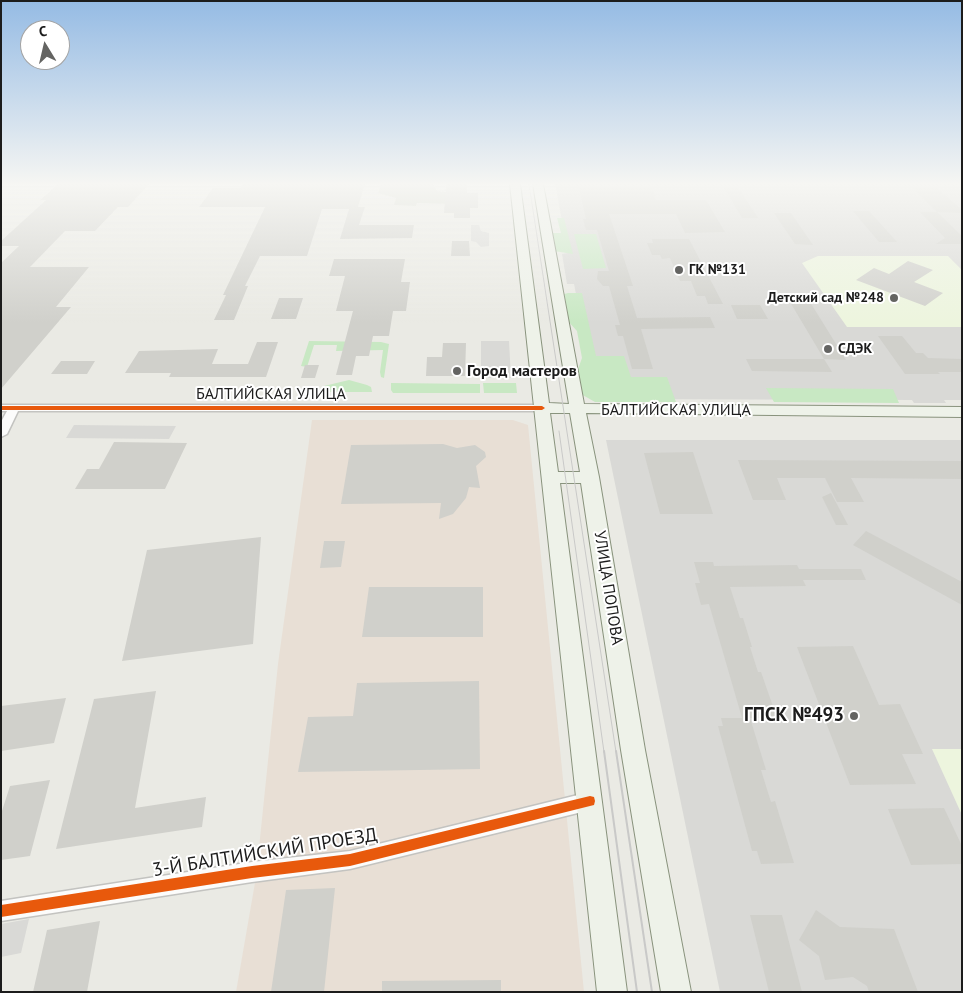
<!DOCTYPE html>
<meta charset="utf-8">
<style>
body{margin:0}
#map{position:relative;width:963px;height:993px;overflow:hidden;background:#eaeae4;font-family:"PT Sans",sans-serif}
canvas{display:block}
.frame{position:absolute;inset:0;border:2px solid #1c1c1c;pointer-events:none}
.north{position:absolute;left:20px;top:20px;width:50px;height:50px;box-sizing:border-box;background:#fff;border:1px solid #a4a4a4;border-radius:50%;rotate:351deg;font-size:14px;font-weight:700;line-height:20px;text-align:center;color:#1c1c1c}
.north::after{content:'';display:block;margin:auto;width:18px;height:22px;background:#646462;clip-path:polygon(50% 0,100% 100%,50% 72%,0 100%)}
</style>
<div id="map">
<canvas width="963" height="993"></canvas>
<div class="frame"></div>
<div class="north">С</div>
</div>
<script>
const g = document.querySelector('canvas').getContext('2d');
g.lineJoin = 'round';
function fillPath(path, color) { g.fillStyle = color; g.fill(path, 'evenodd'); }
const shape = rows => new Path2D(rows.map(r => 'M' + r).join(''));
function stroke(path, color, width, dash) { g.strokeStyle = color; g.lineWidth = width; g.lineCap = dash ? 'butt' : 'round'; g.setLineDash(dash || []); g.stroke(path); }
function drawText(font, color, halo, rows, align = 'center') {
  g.font = font + ' "PT Sans",sans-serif'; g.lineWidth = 4; g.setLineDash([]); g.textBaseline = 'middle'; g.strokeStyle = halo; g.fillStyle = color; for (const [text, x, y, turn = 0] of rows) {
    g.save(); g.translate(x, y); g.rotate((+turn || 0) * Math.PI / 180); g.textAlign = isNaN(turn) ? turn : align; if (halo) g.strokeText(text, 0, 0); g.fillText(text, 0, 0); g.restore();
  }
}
fillPath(shape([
 [555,184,962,184,962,400,944,400,946,403,914,403,912,400,596,399,574,284,567,284,562,254,568,253],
 [471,225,479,225,481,231,489,233,489,246,481,247,476,242,471,241],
 [481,341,509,341,511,378,481,378],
 [74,425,176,426,169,439,66,438],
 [606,440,962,440,962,992,720,992],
 [29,919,21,953,1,957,1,924]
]), '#d9d9d6');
fillPath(shape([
 [312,420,513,420,528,425,584,992,236,992,256,877,278,664]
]), '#e8dfd5');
fillPath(shape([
 [818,256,948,256,962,270,962,327,847,327,802,263],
 [932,749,962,749,962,815]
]), '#edf5de');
fillPath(shape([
 [381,184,433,184,437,191,453,193,451,204,417,203,416,206,394,205,396,198,378,193]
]), '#cfd3c6');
fillPath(shape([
 [557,218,564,218,573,254,554,251,551,233,561,233],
 [574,234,596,234,606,268,583,269],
 [568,293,582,293,596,356,624,356,631,377,667,377,676,402,595,402,581,394,577,372,582,358,577,331,567,320,562,296,564,294],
 [309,341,381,342,389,344,384,378,381,377,380,372,383,350,336,351,337,345,314,345,307,367,301,366],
 [349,380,367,385,371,387,372,392,318,392,324,386],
 [391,383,480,384,480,393,393,393,391,390],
 [483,383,516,383,517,393,484,393],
 [766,388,893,389,899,403,774,402]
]), '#c8e8c3');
fillPath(shape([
 [58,184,149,184,128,207,118,207,95,231,65,231,30,267,89,267,56,307,71,307,1,389,1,263,19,246,1,246,1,241,46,200,40,200],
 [244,184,365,184,358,207,365,207,359,225,414,225,412,238,340,239,349,209,322,209,307,256,260,256,245,286,248,286,234,320,214,320,226,295,223,295,265,207,199,207,213,188,241,188],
 [446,184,467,184,467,193,478,193,478,208,470,208,470,218,454,218,454,213,444,213],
 [578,184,592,184,593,186,651,186,656,200,706,200,725,232,685,233,676,214,609,214,633,286,627,286,637,318,710,317,715,328,641,329,653,369,632,369,623,336,618,336,615,325,620,325,609,286,603,286,597,279,598,271,609,271,597,230,586,230,583,219,586,219],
 [722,184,736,184,758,218,742,218],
 [908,184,934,185,962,210,962,213,937,212,962,236,962,244,936,244,945,238,920,212,937,212],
 [853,211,869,211,897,242,879,242],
 [774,213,791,213,813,245,795,244],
 [652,239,689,239,723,304,708,304,705,296,697,296,691,281,680,281,670,258,662,259,660,255,652,255,647,243,653,243],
 [452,241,469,241,470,256,451,256],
 [334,259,405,259,401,282,410,282,406,311,393,311,389,336,373,336,369,356,356,356,352,375,336,375,353,311,336,311,345,276,329,276],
 [908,261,933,270,914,282,943,293,925,306,856,280,874,268,889,274],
 [279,298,303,298,296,319,271,319],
 [790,302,810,302,846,360,824,359],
 [731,305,760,305,768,319,737,319],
 [878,336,902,336,916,353,923,353,928,358,962,359,962,372,938,372,940,374,905,374],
 [257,342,278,342,266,377,169,377,171,373,125,373,139,351,218,349,212,364,248,364],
 [443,343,466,343,465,376,426,376,427,357,442,357],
 [746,359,824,359,832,372,752,371],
 [61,361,95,361,87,374,51,374],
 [305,365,319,365,315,378,301,378],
 [114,442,187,443,165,489,75,489,87,469,99,469],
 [443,444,457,448,475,445,485,452,486,457,476,466,480,488,469,487,466,498,453,514,439,519,441,503,341,504,351,445],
 [693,452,713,514,660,514,644,453],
 [738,460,962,461,962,479,851,478,864,502,837,502,825,478,777,478,786,500,753,500],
 [831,493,848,525,836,525,822,497],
 [866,531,962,582,962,605,853,545],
 [261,537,253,644,122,661,147,550],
 [324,541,345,541,341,567,320,568],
 [694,562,713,562,714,566,797,565,799,569,861,569,866,580,803,580,806,586,730,587,740,618,743,618,752,647,750,647,758,672,761,672,777,718,750,718,766,770,761,770,771,802,775,801,794,863,761,864,757,851,752,851,718,726,723,726,721,718,742,718,709,604,701,605,695,583,700,583],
 [369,587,483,587,483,637,362,637],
 [853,646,879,705,900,704,923,754,902,754,916,784,850,785,797,647],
 [479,681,480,769,298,772,308,717,353,716,357,683],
 [156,691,135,808,206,797,202,827,56,849,94,699],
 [66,698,54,743,1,751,1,706],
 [50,780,30,856,1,860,1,814,10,786],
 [944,808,962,846,962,864,911,865,888,809],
 [335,888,324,992,271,992,286,890],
 [816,910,840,927,894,929,918,992,869,992,867,986,853,977,825,980,819,956,799,940],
 [750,915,782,915,802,992,769,992],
 [100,921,87,992,33,992,47,930],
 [501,980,501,992,382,992,382,981]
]), '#d0d0cb');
const minor = shape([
 [1,405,542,405,547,408,542,411,18,411,7,434,1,437,1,422,7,411,1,411,1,405],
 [590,792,596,795,599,801,596,807,590,810,350,869,252,882,1,921,1,901,252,862,350,851,590,792]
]);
const secondary = shape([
 [510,184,520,184,549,403,569,404,533,184,543,184,584,404,962,407,962,417,586,413,599,477,645,750,691,992,661,992,621,750,581,483,560,483,627,992,597,992,510,184],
 [550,413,570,413,580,472,558,472,550,413]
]);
stroke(minor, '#c3c3c0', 3);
stroke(secondary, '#89937d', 2);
fillPath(minor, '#fcfcfb');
fillPath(secondary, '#eef2e9');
stroke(shape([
 [529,184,616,752],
 [559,431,604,752]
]), '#c9c9c8', 1);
stroke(shape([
 [604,751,637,992],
 [616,751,652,992]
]), '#c9c9c8', 2);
fillPath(shape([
 [1,406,542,406,545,408,542,410,1,410,1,406],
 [590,796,594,797,595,801,594,805,350,866,252,878,1,917,1,905,252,866,350,854,590,796]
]), '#e8590c');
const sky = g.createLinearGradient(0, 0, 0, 323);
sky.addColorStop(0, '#95bbe4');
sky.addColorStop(0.57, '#f6f6f3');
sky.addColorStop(1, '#f6f6f300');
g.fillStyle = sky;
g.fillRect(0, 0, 963, 323);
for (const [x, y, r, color] of [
 [679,270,5,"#646462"],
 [894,298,5,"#646462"],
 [828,349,5,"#646462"],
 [457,371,5,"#646462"],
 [854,716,5,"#646462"]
]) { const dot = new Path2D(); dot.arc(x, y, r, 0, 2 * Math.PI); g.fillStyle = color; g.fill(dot); stroke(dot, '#fff', 2); }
drawText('bold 14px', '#1c1c1c', '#fff', [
 ["ГК №131",689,270],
 ["Детский сад №248",884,298,"right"],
 ["СДЭК",838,349]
], 'left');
drawText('bold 16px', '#1c1c1c', '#fff', [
 ["Город мастеров",467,371]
], 'left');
drawText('16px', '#1c1c1c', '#fff', [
 ["БАЛТИЙСКАЯ УЛИЦА",271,394],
 ["БАЛТИЙСКАЯ УЛИЦА",676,410],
 ["УЛИЦА ПОПОВА",608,588,81]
]);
drawText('bold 19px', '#1c1c1c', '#fff', [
 ["ГПСК №493",844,716]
], 'right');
drawText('19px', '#1c1c1c', '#fff', [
 ["3-Й БАЛТИЙСКИЙ ПРОЕЗД",265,853,-9]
]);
</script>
